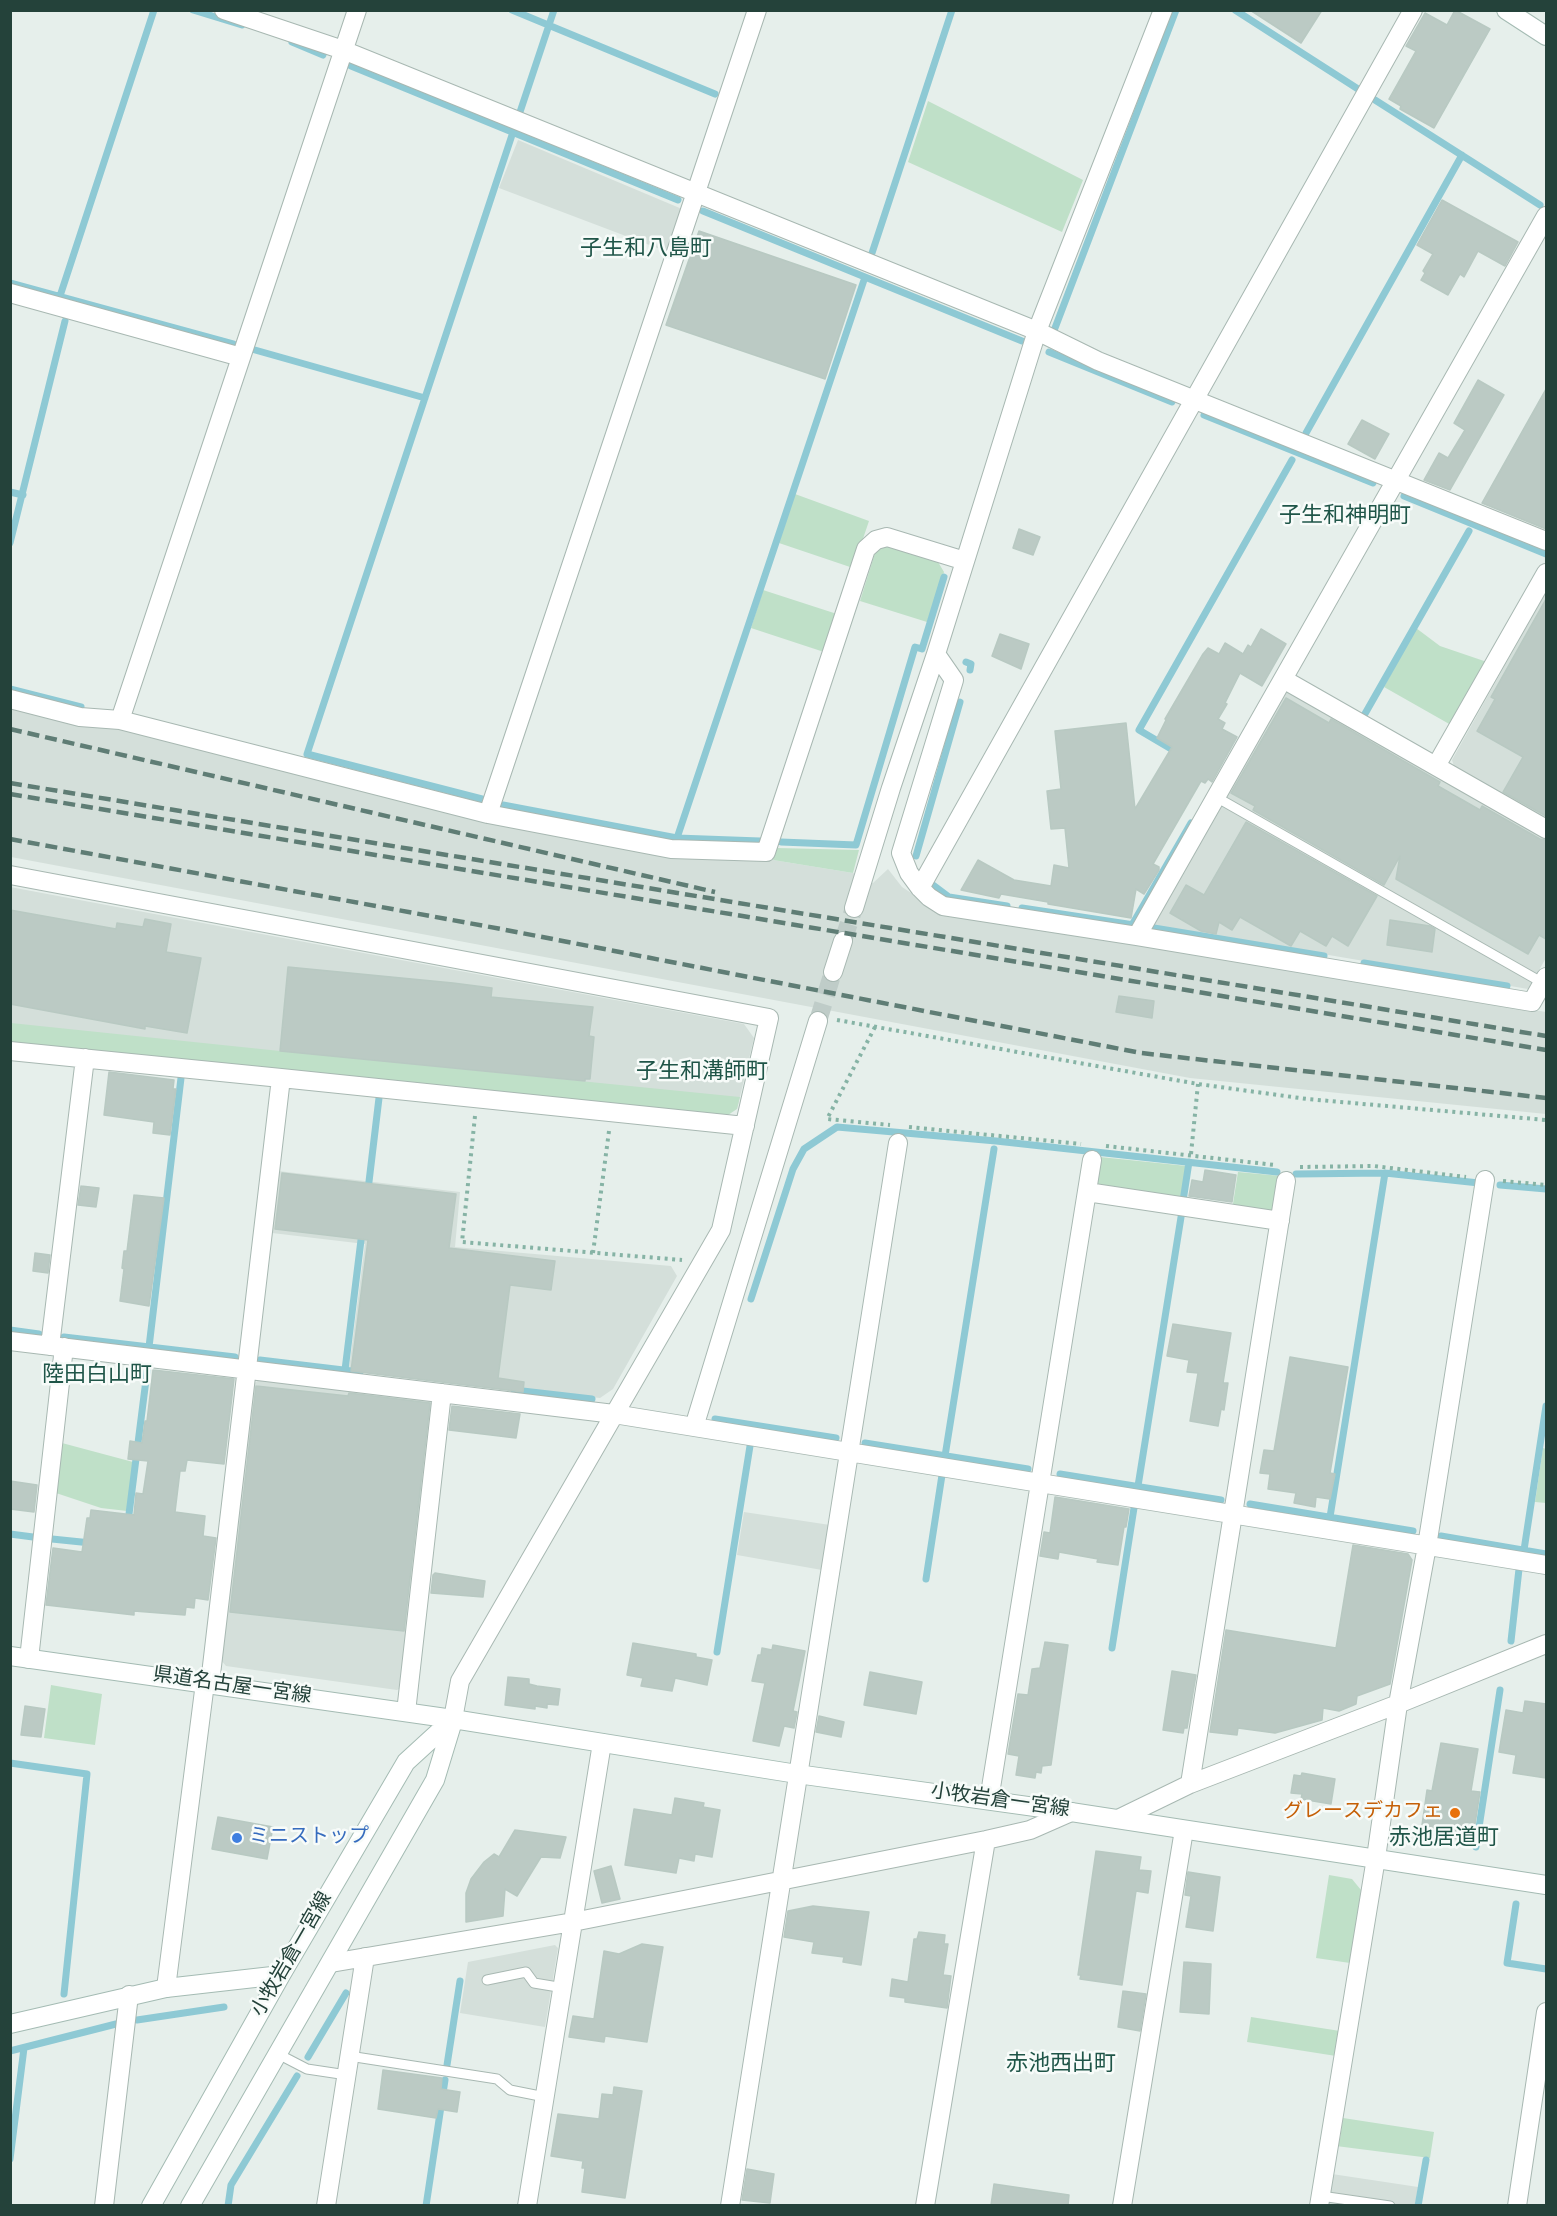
<!DOCTYPE html>
<meta charset="utf-8">
<style>
body{margin:0}
#map{position:relative;width:1557px;height:2216px;overflow:hidden;background:#e6efeb;font-family:Overpass,sans-serif}
canvas{display:block}
.frame{position:absolute;inset:0;border:12px solid #24423a;pointer-events:none}
</style>
<div id="map">
<canvas width="1557" height="2216"></canvas>
<div class="frame"></div>
</div>
<script>
const g = document.querySelector('canvas').getContext('2d');
g.lineJoin = 'round';
function fillPath(path, color) { g.fillStyle = color; g.fill(path, 'evenodd'); }
const shape = rows => new Path2D(rows.map(r => 'M' + r).join(''));
function stroke(path, color, width, dash) { g.strokeStyle = color; g.lineWidth = width; g.lineCap = dash ? 'butt' : 'round'; g.setLineDash(dash || []); g.stroke(path); }
function drawText(font, color, halo, rows, align = 'center') {
  g.font = font + ' Overpass,"Noto Sans JP",sans-serif'; g.lineWidth = 5; g.setLineDash([]); g.textBaseline = 'middle'; g.strokeStyle = halo; g.fillStyle = color; for (const [text, x, y, turn = 0] of rows) {
    g.save(); g.translate(x, y); g.rotate((+turn || 0) * Math.PI / 180); g.textAlign = isNaN(turn) ? turn : align; if (halo) g.strokeText(text, 0, 0); g.fillText(text, 0, 0); g.restore();
  }
}
fillPath(shape([
 [518,140,682,209,668,252,499,188],
 [1546,592,1546,823,1456,772,1452,760],
 [1292,691,1546,836,1546,958,1528,989,1153,925,1285,692],
 [10,706,129,729,672,855,773,860,853,873,873,883,888,869,902,887,936,909,1546,1012,1546,1114,1190,1078,11,857],
 [10,887,744,1024,754,1038,737,1109,11,1045],
 [278,1171,460,1192,455,1247,671,1266,677,1276,613,1389,600,1398,349,1369,365,1244,272,1233],
 [261,1378,436,1400,405,1686,397,1690,226,1666,220,1659,251,1386],
 [744,1512,830,1525,822,1570,737,1555],
 [555,1945,558,1948,545,2027,460,2013,468,1962],
 [1332,2174,1418,2187,1415,2205,1328,2206]
]), '#d4dfda');
fillPath(shape([
 [928,101,1083,180,1062,232,908,162],
 [795,494,869,521,853,568,779,543],
 [884,545,938,562,944,572,927,622,860,601,876,550],
 [763,590,837,614,824,652,751,628],
 [1416,628,1440,646,1487,662,1451,725,1384,687],
 [777,848,859,850,853,873,773,860],
 [11,1023,280,1051,740,1097,737,1109,725,1117,11,1045],
 [1100,1157,1187,1166,1181,1203,1097,1191],
 [1238,1172,1281,1176,1275,1217,1232,1210],
 [62,1443,133,1462,127,1511,101,1508,56,1493],
 [1543,1448,1546,1449,1546,1503,1535,1502],
 [51,1685,102,1694,95,1745,44,1738],
 [1329,1875,1352,1879,1361,1890,1350,1963,1316,1958],
 [1251,2017,1340,2031,1336,2056,1247,2042],
 [1343,2118,1434,2132,1430,2158,1336,2146,1338,2139,1340,2139]
]), '#bfe0c8');
stroke(shape([
 [193,10,242,25],
 [512,10,715,94],
 [1235,10,1358,89],
 [292,42,323,55],
 [351,66,678,200],
 [1375,100,1540,205],
 [520,112,554,10],
 [703,211,1022,341],
 [872,253,952,10],
 [10,283,233,344],
 [60,296,154,10],
 [1055,328,1176,10],
 [255,350,425,398],
 [1049,352,1172,402],
 [1204,415,1373,483],
 [1306,433,1462,155],
 [10,492,23,495],
 [1404,496,1546,554],
 [10,543,65,321],
 [966,662,971,664,970,670],
 [10,689,81,707],
 [1362,719,1469,531],
 [1178,753,1139,730,1292,460],
 [482,799,307,754,513,132],
 [503,805,677,838,760,841],
 [677,838,865,277],
 [781,842,856,845,915,647,922,649,944,577],
 [916,856,960,702],
 [933,885,949,897,1007,906],
 [1022,908,1134,925],
 [1132,925,1191,823],
 [1154,928,1324,956],
 [1364,963,1507,986],
 [1296,1174,1385,1173,1479,1183],
 [1500,1185,1546,1189],
 [368,1190,379,1098],
 [1183,1201,1189,1162],
 [751,1299,793,1169,804,1149,837,1127,996,1141,1277,1172],
 [10,1330,39,1334],
 [64,1337,235,1357],
 [149,1347,181,1078],
 [260,1360,360,1372],
 [345,1370,362,1232],
 [514,1390,592,1399],
 [715,1419,836,1438],
 [865,1443,1028,1469],
 [945,1456,994,1149],
 [1060,1474,1221,1500],
 [1138,1486,1182,1211],
 [1250,1504,1413,1531],
 [1330,1517,1385,1173],
 [128,1522,148,1364],
 [10,1534,33,1537],
 [1441,1536,1546,1554],
 [52,1539,91,1543],
 [1524,1550,1546,1406],
 [926,1579,942,1475],
 [1511,1641,1519,1569],
 [1112,1648,1134,1508],
 [717,1652,750,1446],
 [10,1763,87,1774,64,1994],
 [1476,1847,1500,1690],
 [1516,1904,1507,1963,1546,1969],
 [137,2020,224,2007],
 [10,2051,116,2024],
 [308,2057,346,1993],
 [447,2065,460,1981],
 [10,2159,24,2048],
 [228,2206,231,2185,297,2076],
 [426,2206,445,2080],
 [1418,2206,1426,2160]
]), '#8ec9d4', 7);
const building = shape([
 [1250,10,1322,10,1301,43,1250,10],
 [1455,10,1490,29,1434,128,1400,109,1401,106,1389,99,1416,51,1406,46,1425,13,1447,25,1455,10],
 [1442,200,1518,242,1505,266,1478,251,1464,277,1460,274,1448,295,1421,280,1425,273,1423,271,1433,254,1417,245,1442,200],
 [699,231,856,285,825,379,666,325,699,231],
 [1478,380,1504,395,1450,490,1424,480,1439,453,1448,458,1465,430,1454,423,1478,380],
 [1546,389,1546,529,1482,503,1546,389],
 [1362,420,1389,434,1375,459,1348,444,1362,420],
 [1019,529,1040,537,1033,555,1013,548,1019,529],
 [1546,599,1546,816,1503,792,1523,757,1477,731,1495,699,1491,697,1546,599],
 [1261,629,1286,644,1262,686,1240,673,1225,703,1227,704,1218,719,1225,723,1222,729,1237,737,1212,782,1208,779,1205,783,1201,781,1153,864,1159,867,1159,870,1144,894,1136,889,1131,918,1048,904,1048,902,1001,894,999,898,961,890,978,860,1014,880,1051,886,1054,865,1069,868,1065,828,1051,829,1047,791,1061,789,1055,731,1126,723,1135,809,1172,747,1157,738,1166,720,1165,719,1203,654,1208,648,1219,654,1225,643,1243,654,1248,645,1251,647,1261,629],
 [1000,634,1029,644,1021,669,992,656,1000,634],
 [1286,698,1329,723,1331,719,1440,782,1438,786,1480,810,1482,806,1540,839,1546,840,1546,939,1539,935,1528,954,1396,879,1400,856,1384,885,1253,810,1255,806,1231,793,1286,698],
 [1246,822,1377,896,1348,946,1332,936,1326,946,1300,931,1291,946,1240,917,1232,930,1219,922,1216,934,1201,931,1170,913,1186,885,1204,895,1246,822],
 [10,910,116,929,117,923,143,927,145,919,171,924,166,952,201,958,187,1033,145,1026,145,1029,10,1004,10,910],
 [1390,920,1430,926,1435,929,1432,952,1387,945,1390,920],
 [288,967,453,983,492,988,491,997,593,1007,589,1036,594,1037,590,1079,585,1079,585,1081,280,1051,288,967],
 [1119,996,1154,1001,1152,1018,1116,1012,1119,996],
 [109,1072,174,1080,173,1089,176,1089,170,1135,153,1133,154,1122,104,1115,109,1072],
 [1205,1170,1236,1175,1232,1202,1189,1196,1192,1180,1203,1182,1205,1170],
 [282,1173,456,1194,449,1248,555,1261,551,1290,510,1285,498,1378,524,1382,523,1392,351,1371,368,1240,275,1229,282,1173],
 [81,1186,99,1188,96,1207,78,1205,81,1186],
 [134,1195,164,1198,149,1306,120,1301,124,1269,122,1268,124,1251,127,1251,134,1195],
 [35,1253,50,1255,48,1273,33,1271,35,1253],
 [1173,1324,1231,1333,1223,1383,1228,1383,1224,1410,1221,1409,1218,1426,1190,1421,1198,1373,1187,1372,1189,1360,1167,1356,1173,1324],
 [1290,1357,1348,1367,1330,1473,1335,1474,1330,1499,1316,1497,1315,1507,1294,1503,1296,1493,1268,1489,1270,1474,1260,1473,1264,1450,1274,1451,1290,1357],
 [153,1370,234,1379,224,1464,187,1460,185,1471,180,1471,175,1512,205,1516,203,1536,216,1538,208,1600,195,1598,194,1608,186,1607,185,1615,134,1611,134,1615,46,1605,53,1548,82,1552,87,1518,90,1518,91,1510,134,1515,136,1493,143,1494,148,1461,128,1459,130,1441,142,1443,145,1421,147,1421,153,1370],
 [256,1386,348,1396,349,1393,430,1403,404,1631,230,1612,256,1386],
 [452,1406,520,1414,516,1438,449,1430,452,1406],
 [10,1481,37,1485,34,1512,10,1509,10,1481],
 [1055,1497,1129,1509,1126,1527,1124,1527,1118,1565,1097,1562,1098,1559,1059,1552,1058,1559,1040,1556,1044,1532,1050,1533,1055,1497],
 [1353,1545,1408,1554,1412,1560,1390,1684,1357,1696,1356,1704,1339,1711,1323,1708,1322,1720,1275,1733,1238,1728,1237,1735,1210,1732,1226,1630,1336,1648,1353,1545],
 [435,1573,485,1581,483,1597,431,1593,433,1575,435,1573],
 [1045,1642,1068,1645,1051,1765,1042,1766,1041,1773,1036,1772,1035,1778,1016,1775,1019,1756,1008,1754,1018,1694,1028,1695,1032,1669,1040,1668,1045,1642],
 [633,1643,696,1654,696,1657,712,1660,707,1685,675,1678,672,1691,641,1686,643,1678,627,1675,633,1643],
 [773,1645,805,1651,793,1711,797,1712,794,1728,784,1726,779,1746,753,1741,765,1683,752,1681,758,1655,761,1655,762,1648,772,1650,773,1645],
 [1172,1671,1196,1675,1187,1728,1184,1728,1183,1733,1163,1730,1172,1671],
 [870,1672,922,1682,916,1714,864,1705,870,1672],
 [508,1677,529,1679,529,1684,537,1686,560,1689,558,1705,547,1704,547,1708,535,1706,535,1709,505,1705,508,1677],
 [1525,1701,1546,1704,1546,1778,1513,1773,1516,1755,1499,1752,1506,1710,1523,1713,1525,1701],
 [25,1706,45,1709,41,1737,21,1735,25,1706],
 [819,1716,844,1722,841,1737,816,1732,819,1716],
 [1441,1743,1478,1749,1471,1791,1480,1792,1475,1824,1466,1822,1463,1840,1425,1833,1426,1826,1422,1825,1427,1790,1432,1791,1441,1743],
 [1302,1773,1335,1779,1331,1804,1301,1799,1302,1794,1291,1793,1294,1775,1301,1776,1302,1773],
 [675,1798,704,1803,703,1807,720,1810,712,1857,695,1854,694,1861,679,1858,676,1873,625,1865,634,1809,672,1815,675,1798],
 [218,1817,273,1827,267,1859,212,1849,218,1817],
 [515,1830,566,1837,560,1858,541,1857,517,1896,505,1889,503,1916,466,1922,466,1893,471,1879,484,1862,494,1854,499,1857,515,1830],
 [1096,1851,1141,1857,1139,1870,1151,1871,1148,1893,1136,1891,1122,1985,1080,1979,1081,1975,1078,1975,1096,1851],
 [611,1866,620,1899,602,1903,594,1871,611,1866],
 [1188,1872,1220,1877,1213,1931,1186,1927,1191,1896,1185,1895,1188,1872],
 [813,1906,869,1912,861,1965,843,1962,844,1957,812,1953,814,1942,784,1937,788,1911,813,1906],
 [919,1932,945,1935,944,1944,948,1944,943,1975,951,1976,947,2008,905,2002,905,1998,890,1996,892,1979,908,1982,914,1939,917,1939,919,1932],
 [642,1944,663,1947,647,2042,605,2036,604,2042,569,2037,573,2016,594,2019,604,1951,619,1954,642,1944],
 [1184,1962,1211,1964,1209,2014,1180,2012,1184,1962],
 [1123,1991,1146,1994,1140,2031,1118,2027,1123,1991],
 [383,2070,442,2078,441,2089,460,2092,457,2112,438,2109,436,2118,378,2109,383,2070],
 [614,2087,642,2091,625,2198,582,2192,585,2168,582,2168,583,2161,551,2156,558,2114,599,2119,602,2094,613,2095,614,2087],
 [747,2169,774,2174,770,2203,742,2200,747,2169],
 [994,2184,1069,2195,1068,2205,991,2205,994,2184]
]);
fillPath(building, '#bbcac4');
stroke(building, '#b8c9c2', 1.5);
stroke(shape([
 [843,941,854,908],
 [818,1021,833,972]
]), '#bfccc8', 18, [18, 9]);
const lane = shape([
 [1216,797,1543,983],
 [487,1980,526,1972,534,1983,564,1988],
 [278,2054,307,2069,347,2075],
 [349,2056,497,2079,510,2090,545,2097],
 [1321,2196,1390,2206]
]);
const street = shape([
 [224,10,343,50,1037,331,1098,361,1546,541],
 [10,293,241,357],
 [936,654,954,680,901,853,909,873,920,888,929,897,943,906,1137,936,1532,1002,1546,977],
 [1283,679,1546,829],
 [10,699,80,717,120,720,488,814,671,849,766,852,866,549,876,540,887,537,965,561],
 [120,720,357,10],
 [1436,766,1546,573],
 [488,814,757,10],
 [10,875,769,1018,721,1230,460,1681,453,1719],
 [920,888,1413,10],
 [854,908,891,788,936,654,1037,331,1163,10],
 [1137,936,1546,216],
 [833,972,843,941],
 [10,1051,281,1078,210,1683],
 [281,1078,745,1126],
 [1087,1192,1280,1221],
 [10,1341,614,1414,1546,1565],
 [50,1346,85,1058],
 [694,1427,818,1021],
 [29,1659,64,1347],
 [406,1712,442,1393],
 [1190,1784,1286,1181],
 [989,1800,1092,1160],
 [1118,1819,1190,1784,1398,1704,1546,1644],
 [331,1963,573,1922,986,1840,1030,1830,1071,1812],
 [166,1988,205,1683],
 [104,2206,129,1995],
 [326,2206,365,1957],
 [527,2206,602,1743],
 [730,2206,898,1143],
 [925,2206,986,1840],
 [1122,2206,1184,1830],
 [1319,2206,1376,1858,1398,1704,1427,1546,1485,1180],
 [1517,2206,1546,2012]
]);
const secondary = shape([
 [1506,10,1546,36],
 [10,1656,453,1719,797,1774,1071,1812,1546,1885],
 [10,2024,166,1988,281,1975],
 [151,2206,281,1975,406,1762,453,1719],
 [190,2206,435,1780,453,1721]
]);
stroke(lane, '#a8b8b2', 11);
stroke(street, '#a8b8b2', 20);
stroke(secondary, '#a4bbb3', 20);
stroke(shape([
 [837,1020,1198,1084,1307,1099,1546,1120],
 [875,1027,827,1119,890,1125],
 [475,1116,462,1242,682,1260],
 [909,1127,1081,1144],
 [1106,1146,1275,1165],
 [1191,1154,1198,1084],
 [1300,1167,1374,1166,1466,1177],
 [1503,1181,1546,1185],
 [593,1253,609,1131]
]), '#86b3a5', 4, [3, 4.5]);
stroke(lane, '#fff', 9);
stroke(street, '#fff', 18);
stroke(secondary, '#fff', 18);
stroke(shape([
 [10,729,715,892],
 [10,783,1546,1036],
 [10,794,1546,1050],
 [10,839,501,929,1141,1053,1546,1098]
]), '#5f7d75', 4.5, [12, 6]);
for (const [x, y, r, color] of [
 [1455,1813,6,"#e8710a"],
 [237,1838,6,"#3f7fe0"]
]) { const dot = new Path2D(); dot.arc(x, y, r, 0, 2 * Math.PI); g.fillStyle = color; g.fill(dot); stroke(dot, '#f7fbf9', 2); }
drawText('20px', '#24423a', '#f7fbf9', [
 ["県道名古屋一宮線",232,1687,8],
 ["小牧岩倉一宮線",1000,1802,8],
 ["小牧岩倉一宮線",293,1955,-60]
]);
drawText('20px', '#c56008', '#f7fbf9', [
 ["グレースデカフェ",1443,1813]
], 'right');
drawText('20px', '#366cbe', '#f7fbf9', [
 ["ミニストップ",249,1838]
], 'left');
drawText('22px', '#1f5548', '#f7fbf9', [
 ["子生和八島町",646,251],
 ["子生和神明町",1345,518],
 ["子生和溝師町",702,1074],
 ["陸田白山町",97,1377],
 ["赤池居道町",1444,1840],
 ["赤池西出町",1061,2066]
]);
</script>
